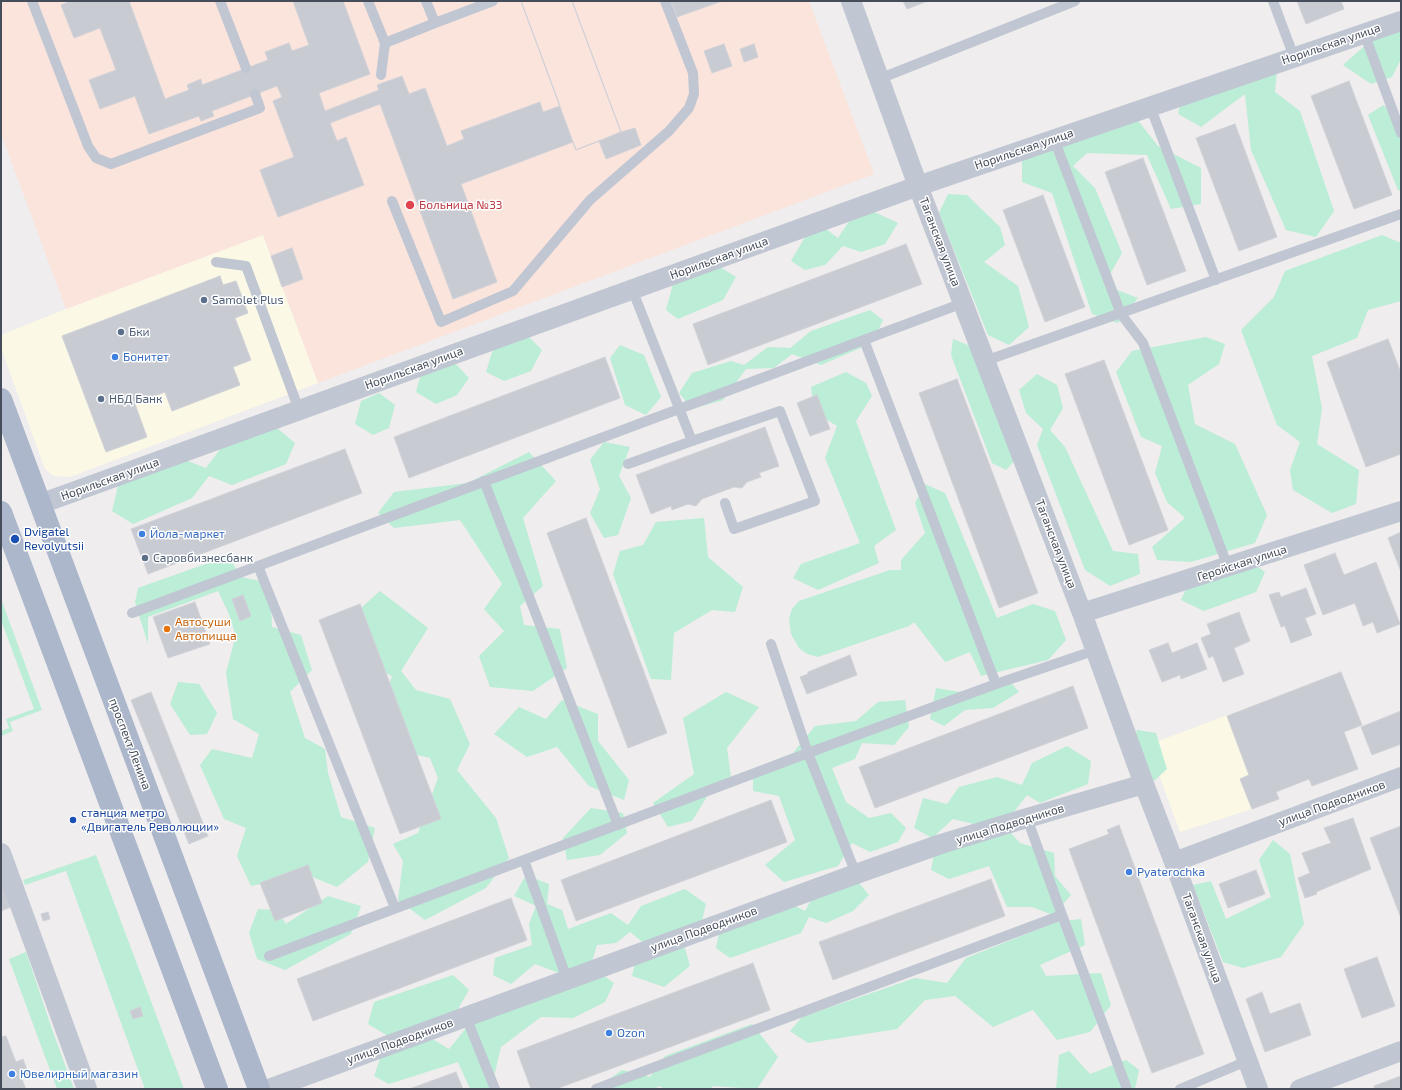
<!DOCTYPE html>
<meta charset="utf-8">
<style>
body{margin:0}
#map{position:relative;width:1402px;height:1090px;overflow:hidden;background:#efeded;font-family:"Exo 2",sans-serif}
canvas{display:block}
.frame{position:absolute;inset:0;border:2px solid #454c5a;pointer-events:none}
</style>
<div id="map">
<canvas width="1402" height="1090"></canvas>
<div class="frame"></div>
</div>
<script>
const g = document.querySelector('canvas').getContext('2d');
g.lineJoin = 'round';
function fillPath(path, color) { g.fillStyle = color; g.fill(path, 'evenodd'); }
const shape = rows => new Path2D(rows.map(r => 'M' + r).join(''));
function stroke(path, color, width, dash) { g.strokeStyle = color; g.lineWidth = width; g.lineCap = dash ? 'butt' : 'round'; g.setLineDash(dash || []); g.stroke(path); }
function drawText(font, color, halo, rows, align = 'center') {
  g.font = font + ' "Exo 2",sans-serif'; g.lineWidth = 3; g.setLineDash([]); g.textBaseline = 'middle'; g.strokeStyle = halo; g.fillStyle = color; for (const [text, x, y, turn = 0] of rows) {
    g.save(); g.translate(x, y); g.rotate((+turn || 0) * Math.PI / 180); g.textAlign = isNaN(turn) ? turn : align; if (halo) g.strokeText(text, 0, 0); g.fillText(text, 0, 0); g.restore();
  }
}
fillPath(shape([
 [263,235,318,383,70,477,54,476,45,469,1,348,1,335,66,309],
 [1341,672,1362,725,1344,732,1358,769,1312,786,1309,779,1276,792,1279,799,1252,809,1180,832,1148,745]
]), '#fbf9e5');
fillPath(shape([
 [1,1,809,1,874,174,318,383,263,235,66,309,1,134]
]), '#fae4dc');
fillPath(shape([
 [1401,25,1401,59,1392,77,1371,84,1343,65,1380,32],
 [1277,70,1275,92,1300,111,1334,211,1316,237,1286,230,1251,150,1245,94,1201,127,1178,114,1183,90],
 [1383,105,1401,118,1401,191,1398,190,1368,115],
 [1136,118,1158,146,1201,168,1201,204,1171,209,1147,155,1087,153,1073,166,1095,188,1122,253,1104,285,1138,298,1118,323,1092,314,1052,193,1022,182,1022,159],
 [948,194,967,195,1000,227,1005,245,984,262,1018,286,1029,327,1009,345,988,335,939,213],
 [870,210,898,223,885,244,861,252,843,246,825,265,805,270,791,261,805,237,826,229,838,238,850,220],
 [1382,235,1401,243,1401,301,1368,310,1357,338,1312,356,1322,408,1317,444,1359,470,1356,504,1332,513,1293,490,1290,470,1300,442,1277,425,1241,330,1274,297,1285,271],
 [715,264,736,277,723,300,678,319,666,310,674,280],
 [870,310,883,320,872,343,821,365,792,354,774,368,746,369,723,400,692,409,679,393,692,373,731,361,744,365,768,347,790,348,811,331],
 [527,335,542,350,531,371,504,381,486,372,494,346],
 [1206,337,1225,344,1219,364,1188,385,1195,424,1235,444,1267,515,1255,543,1191,562,1157,560,1152,547,1185,518,1167,502,1155,473,1162,446,1141,437,1116,372,1132,351],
 [953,339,973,347,1017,458,1006,470,992,463,951,355],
 [620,345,644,355,661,397,646,415,625,405,610,358],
 [452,360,469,378,457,395,436,404,416,392,421,374],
 [846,372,866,383,872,396,856,421,896,530,874,546,879,563,818,590,793,578,801,564,860,543,825,458,837,426,814,412,811,387],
 [1037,374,1057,385,1063,408,1050,430,1065,447,1113,551,1138,554,1140,574,1110,586,1085,570,1037,445,1043,429,1026,413,1019,390],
 [379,393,395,405,389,428,373,435,355,424,361,401],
 [277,428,295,443,286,464,232,485,209,476,192,498,133,524,112,511,118,486,185,460,206,468,221,448],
 [604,442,630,447,619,476,631,498,618,535,604,538,590,513,600,489,590,460],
 [529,452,556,481,523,518,543,586,520,606,524,625,560,629,567,668,533,691,490,687,479,656,504,631,484,609,502,584,460,520,394,528,378,513,394,492,468,483],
 [925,484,945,493,997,618,1033,604,1055,611,1066,640,1048,660,981,676,970,652,945,662,914,622,909,626,818,657,807,654,799,648,791,634,789,618,792,609,799,601,890,570,901,570,901,560,925,533,915,503],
 [704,518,708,557,743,587,735,612,712,610,674,633,671,680,651,679,613,574,620,551,643,545,656,522],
 [228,556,241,577,270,583,272,627,301,635,312,670,290,692,305,738,325,749,328,773,341,817,375,828,368,862,337,887,305,874,251,886,237,856,246,828,224,819,200,765,212,749,252,758,259,734,233,719,226,673,235,638,234,630,228,612,218,591,148,617,148,644,135,602,138,588],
 [1252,563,1265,572,1256,592,1204,611,1181,600,1188,585],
 [380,591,428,628,401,671,416,690,450,699,470,744,457,770,496,818,509,858,486,888,425,920,398,900,403,861,393,844,418,833,438,778,430,758,404,752,385,698,392,676,354,658,342,625],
 [1,599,42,710,10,722,13,731,1,736,1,731,9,728,6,719,34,709,1,620],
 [1007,678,1019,692,993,708,965,710,944,726,930,719,936,688,960,692],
 [178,682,199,684,217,713,207,734,190,735,170,704],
 [726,692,759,707,727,748,732,785,708,795,692,821,668,827,653,803,694,774,683,718],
 [562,700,598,714,598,741,629,780,624,800,589,786,557,747,527,757,494,734,519,707,546,719],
 [905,700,909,727,894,745,862,743,855,759,832,768,846,802,869,818,891,813,906,828,898,842,870,852,852,843,838,866,784,882,765,865,795,840,779,796,753,791,753,769,793,753,815,726,856,721,878,702],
 [1137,730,1156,733,1167,769,1154,781,1142,770,1133,745],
 [1067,746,1091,761,1088,784,1040,803,1027,795,1014,812,978,825,953,819,932,838,914,828,923,798,947,804,959,787,997,777,1022,785,1032,763],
 [591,808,623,813,627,833,600,855,567,860,563,838],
 [1007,829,1020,843,1054,853,1055,876,1071,895,1053,915,1032,907,1007,907,989,866,949,879,931,870,934,854],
 [1273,840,1290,854,1304,924,1281,957,1243,968,1223,962,1193,885,1211,881,1226,919,1271,897,1259,860],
 [96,855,184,1089,145,1089,66,871,25,885,23,880],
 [526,875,549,884,547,904,562,910,568,929,611,913,628,925,641,906,685,889,706,904,701,925,645,944,630,932,616,943,597,945,591,965,562,974,535,964,511,984,493,975,495,958,532,945,529,924,536,906,514,896],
 [858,882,869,895,853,911,826,923,809,917,801,933,730,958,716,948,720,929,791,904,805,911,814,895],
 [328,896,361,906,351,934,285,970,257,959,249,933,258,909,277,910,286,924],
 [1081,919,1085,945,1040,965,1046,976,1101,973,1111,1005,1090,1032,1057,1040,1033,1010,993,1027,955,996,925,1000,897,1029,808,1043,790,1031,802,1017,915,978,947,983,966,958,1056,922],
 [668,945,685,948,690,966,664,987,632,976,636,959],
 [26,952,53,1032,74,1089,57,1089,9,959],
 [598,972,614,983,605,1002,573,1018,541,1017,501,1047,491,1089,470,1089,458,1062,389,1084,374,1076,381,1056,429,1037,449,1049,475,1017],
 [453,975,469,990,455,1014,393,1039,368,1024,374,1002],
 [752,1024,778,1057,757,1089,713,1086,710,1089,665,1089,659,1086,655,1089,595,1089,622,1070,650,1077,665,1056],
 [1069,1051,1090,1074,1126,1060,1139,1070,1135,1089,1056,1089,1059,1055]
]), '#bbedd7');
const building = shape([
 [71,1,129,1,165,99,189,90,187,85,201,79,202,85,268,60,265,52,289,43,292,51,309,45,293,1,343,1,370,74,319,93,325,111,379,90,377,85,402,76,409,94,425,88,447,146,464,139,461,131,540,102,543,112,560,106,521,1,572,1,621,132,635,128,641,145,606,159,599,141,576,150,573,142,461,184,497,282,453,299,380,104,330,123,337,141,346,137,364,185,278,217,260,170,294,157,273,101,282,97,277,86,212,111,214,116,201,121,199,116,149,134,135,96,100,109,89,80,116,70,100,28,74,38,61,5,71,1],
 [521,1,572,1,621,132,576,150,521,1],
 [671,1,722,1,677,17,671,1],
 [903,1,928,1,907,9,903,1],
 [1297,1,1341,1,1344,9,1306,24,1297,1],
 [724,44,732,66,712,73,704,51,724,44],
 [754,44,758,57,744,62,740,49,754,44],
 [1349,81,1392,195,1354,209,1311,96,1349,81],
 [1235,124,1277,237,1239,251,1196,138,1235,124],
 [1143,158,1186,271,1147,285,1105,172,1143,158],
 [1043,195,1085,307,1045,322,1003,210,1043,195],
 [906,244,922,284,708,365,693,324,906,244],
 [292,248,303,279,282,287,271,256,292,248],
 [220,276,223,285,236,281,248,313,235,318,251,360,233,367,240,385,172,411,165,392,135,404,147,437,106,452,62,336,220,276],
 [1388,339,1401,373,1401,454,1366,467,1327,362,1388,339],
 [605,357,620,398,409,478,394,437,605,357],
 [1104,360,1168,530,1129,545,1065,374,1104,360],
 [957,379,1038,593,999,608,919,393,957,379],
 [817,395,830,429,810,436,797,403,817,395],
 [765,427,779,466,759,473,761,477,747,482,742,488,734,487,702,499,696,506,688,504,672,510,671,506,651,514,636,475,765,427],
 [345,449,362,493,148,574,131,529,345,449],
 [586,518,667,733,628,748,547,533,586,518],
 [1401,532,1401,572,1388,538,1401,532],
 [1335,553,1344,575,1376,562,1400,624,1377,633,1373,622,1363,626,1355,603,1323,615,1304,565,1335,553],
 [1306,588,1316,614,1305,618,1312,635,1291,643,1285,626,1281,627,1269,595,1279,592,1281,597,1306,588],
 [243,595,251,616,240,621,232,599,243,595],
 [195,602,210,644,168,658,153,617,195,602],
 [360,604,441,819,400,834,319,620,360,604],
 [1239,612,1250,641,1234,648,1244,674,1223,682,1213,656,1209,658,1201,638,1211,634,1207,624,1239,612],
 [1168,643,1172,653,1197,643,1207,669,1181,679,1180,675,1162,682,1149,650,1168,643],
 [850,655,857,675,807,694,800,677,808,674,808,672,850,655],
 [1341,672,1362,725,1344,732,1358,769,1312,786,1309,779,1276,792,1279,799,1252,809,1240,779,1249,775,1227,716,1341,672],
 [1073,686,1088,728,875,808,859,767,1073,686],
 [151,692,208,836,189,844,131,700,151,692],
 [1401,711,1401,744,1372,755,1361,727,1401,711],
 [771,800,787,842,576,921,561,880,771,800],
 [1353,818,1371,869,1316,892,1317,894,1305,898,1298,878,1310,873,1302,853,1331,843,1324,828,1353,818],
 [1119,825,1204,1054,1152,1073,1069,849,1109,834,1107,830,1119,825],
 [1401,826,1401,918,1370,838,1401,826],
 [308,865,322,903,275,921,260,883,308,865],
 [1256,870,1265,894,1228,908,1219,884,1256,870],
 [991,879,1005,916,833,980,819,942,991,879],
 [1,880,11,907,1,911,1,880],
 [511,898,527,940,313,1021,297,979,511,898],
 [48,912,50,919,43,921,41,914,48,912],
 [1377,957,1395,1006,1362,1018,1344,969,1377,957],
 [753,963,770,1010,556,1089,531,1089,517,1051,753,963],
 [1262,992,1270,1014,1300,1003,1311,1035,1265,1052,1246,999,1262,992],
 [140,1007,143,1016,133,1019,130,1011,140,1007],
 [6,1036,16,1062,23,1059,29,1075,21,1077,26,1089,1,1089,1,1037,6,1036],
 [456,1072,463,1089,409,1089,456,1072],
 [1401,1076,1401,1089,1375,1089,1374,1086,1401,1076]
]);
fillPath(building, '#c9cbd3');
stroke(building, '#d1d2d8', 1);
stroke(shape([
 [32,1,88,146,96,158,111,164,260,108,255,94],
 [220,1,246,68],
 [368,1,385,43],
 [1273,1,1294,57],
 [435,23,493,1],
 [1364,33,1401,133],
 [381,75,385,43,435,23,426,1],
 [879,79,1075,1],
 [1150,106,1216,280],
 [1054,139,1121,314,1143,343,1228,567],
 [392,201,441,322,513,291,590,200,669,131,689,108,694,94,693,73,665,1],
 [216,262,246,266,299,410],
 [632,289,692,441,780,411,815,501,734,529,725,503],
 [864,340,996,684],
 [985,361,1401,214],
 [628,464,692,441],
 [484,481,618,825],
 [258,566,395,908],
 [132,613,963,303],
 [771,644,808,753,856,874],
 [1027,818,1062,915],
 [524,860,567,979],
 [269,956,808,753,996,684,1096,650],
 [466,1017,495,1089],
 [596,1089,1062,915,1127,1089],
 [1180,1089,1247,1061]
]), '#c0c6d2', 10);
stroke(shape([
 [851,1,918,186,1082,613,1144,784,1174,862,1258,1089],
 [40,504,918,186,1401,21],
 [1082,613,1401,511],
 [1,853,87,1089],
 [1174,862,1401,777],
 [269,1089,856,874,941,844,1027,818,1144,784],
 [1300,1089,1401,1051]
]), '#c0c6d2', 20);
stroke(shape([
 [1,399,259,1089],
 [1,512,217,1089]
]), '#acb7cc', 22);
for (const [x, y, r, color] of [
 [410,205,5,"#e0444e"],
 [204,300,4,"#5c6f8a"],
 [121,332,4,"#5c6f8a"],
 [115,357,4,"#3f7fe0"],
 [101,399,4,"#5c6f8a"],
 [142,534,4,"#3f7fe0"],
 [15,539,5,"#1a4fb4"],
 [145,558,4,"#5c6f8a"],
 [167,629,4,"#e8710a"],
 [73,820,4,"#1a4fb4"],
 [1129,872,4,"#3f7fe0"],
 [609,1033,4,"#3f7fe0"],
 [12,1074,4,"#3f7fe0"]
]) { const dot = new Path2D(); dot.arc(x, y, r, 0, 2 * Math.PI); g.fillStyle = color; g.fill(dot); stroke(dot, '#fff', 1.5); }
drawText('12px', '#454c5a', '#fff', [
 ["Норильская улица",1331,44,-19],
 ["Норильская улица",1024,149,-19],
 ["Таганская улица",940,242,69],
 ["Норильская улица",719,258,-20],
 ["Норильская улица",414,368,-20],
 ["Норильская улица",110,479,-20],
 ["Таганская улица",1056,544,69],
 ["Геройская улица",1242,563,-18],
 ["проспект Ленина",130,744,69],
 ["улица Подводников",1332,803,-20],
 ["улица Подводников",1010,824,-17],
 ["улица Подводников",704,929,-20],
 ["Таганская улица",1202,938,70],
 ["улица Подводников",400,1041,-20]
]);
drawText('12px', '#be3a42', '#fff', [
 ["Больница №33",419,205]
], 'left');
drawText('12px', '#4e5e75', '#fff', [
 ["Samolet Plus",212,300],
 ["Бки",129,332],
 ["НБД Банк",109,399],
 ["Саровбизнесбанк",153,558]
], 'left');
drawText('12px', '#366cbe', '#fff', [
 ["Бонитет",123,357],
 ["Йола-маркет",150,534],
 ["Pyaterochka",1137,872],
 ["Ozon",617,1033],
 ["Ювелирный магазин",20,1074]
], 'left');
drawText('12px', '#164399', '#fff', [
 ["Dvigatel",24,532],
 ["Revolyutsii",24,546],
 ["станция метро",81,813],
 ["«Двигатель Революции»",81,827]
], 'left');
drawText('12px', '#c56008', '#fff', [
 ["Автосуши",175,622],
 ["Автопицца",175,636]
], 'left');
</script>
